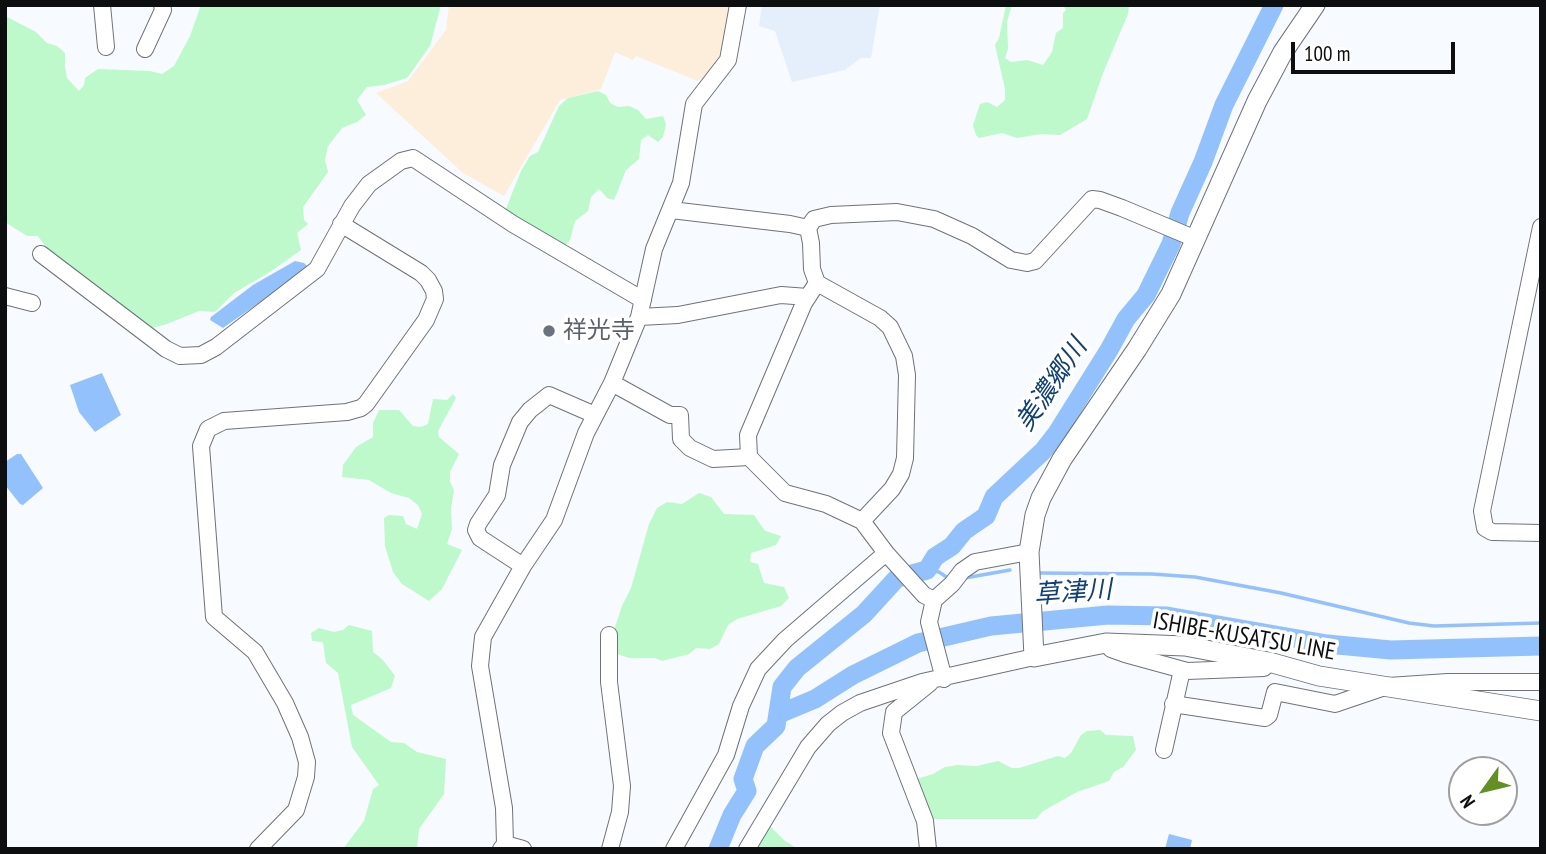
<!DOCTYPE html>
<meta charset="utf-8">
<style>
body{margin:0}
#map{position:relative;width:1546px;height:854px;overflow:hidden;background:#f7fafe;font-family:"PT Sans Narrow",sans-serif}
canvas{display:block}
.frame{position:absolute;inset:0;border:7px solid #0d0e10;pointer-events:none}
.north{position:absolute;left:1448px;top:756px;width:70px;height:70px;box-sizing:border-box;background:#fff;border:2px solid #9e9f9f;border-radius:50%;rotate:236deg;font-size:19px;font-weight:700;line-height:28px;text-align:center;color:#0d0e10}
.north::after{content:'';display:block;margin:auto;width:24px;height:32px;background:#639023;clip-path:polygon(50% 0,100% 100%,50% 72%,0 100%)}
.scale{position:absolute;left:1291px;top:42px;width:164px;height:32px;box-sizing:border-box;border:4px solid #0d0e10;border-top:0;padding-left:9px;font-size:21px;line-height:24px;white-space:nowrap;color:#0d0e10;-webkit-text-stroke:5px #fff;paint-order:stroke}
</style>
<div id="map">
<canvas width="1546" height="854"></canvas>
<div class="frame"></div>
<div class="north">N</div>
<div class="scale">100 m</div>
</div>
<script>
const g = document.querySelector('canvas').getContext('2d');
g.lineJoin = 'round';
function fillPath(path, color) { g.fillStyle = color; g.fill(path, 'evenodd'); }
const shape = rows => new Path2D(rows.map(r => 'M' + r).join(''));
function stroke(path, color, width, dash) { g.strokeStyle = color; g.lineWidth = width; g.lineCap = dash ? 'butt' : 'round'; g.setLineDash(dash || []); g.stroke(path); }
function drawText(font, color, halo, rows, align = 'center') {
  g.font = font + ' "PT Sans Narrow","Noto Sans JP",sans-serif'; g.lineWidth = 7; g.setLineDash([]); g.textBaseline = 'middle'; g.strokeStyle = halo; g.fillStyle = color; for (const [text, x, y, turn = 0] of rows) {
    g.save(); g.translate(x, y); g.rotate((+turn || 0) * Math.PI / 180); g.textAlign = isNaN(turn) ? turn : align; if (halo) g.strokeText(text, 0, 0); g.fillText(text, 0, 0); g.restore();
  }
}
fillPath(shape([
 [449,5,730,5,720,55,709,72,698,81,636,56,633,60,615,52,601,89,560,100,504,196,463,173,376,93,408,81,446,30]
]), '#fdeddb');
fillPath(shape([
 [762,5,880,5,871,58,861,58,845,70,792,82,775,31,759,26]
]), '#e5effc');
fillPath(shape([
 [201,5,441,5,430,46,413,70,407,78,384,85,367,87,357,100,366,115,357,122,342,128,328,146,325,160,328,172,303,207,304,220,308,224,297,233,301,250,270,272,234,293,215,312,199,311,167,324,152,328,140,322,54,259,38,236,27,236,5,222,5,16,36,32,47,43,57,46,65,53,65,67,67,78,79,91,84,85,85,78,98,69,150,71,162,74,174,66,190,36],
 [1006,5,1012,5,1007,22,1008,49,1005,58,1011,62,1027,60,1043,65,1052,52,1056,33,1063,28,1063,13,1066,10,1063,5,1129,5,1128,14,1103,73,1087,119,1060,135,1041,134,1017,138,1002,133,979,138,976,135,973,125,980,104,987,102,997,107,1005,100,1005,89,995,45,999,38],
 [598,91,606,95,610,103,618,107,629,106,638,110,646,119,663,116,666,124,663,137,658,142,648,135,641,140,639,159,626,170,614,200,607,198,599,189,591,197,588,211,575,221,570,240,564,247,505,211,521,171,530,156,538,152,559,106,568,98],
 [453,394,456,398,438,431,439,437,459,454,450,472,450,482,454,490,451,509,452,529,447,544,462,550,442,589,429,601,402,584,393,572,385,546,384,518,389,515,403,516,406,524,417,529,422,514,418,505,409,498,391,493,369,480,342,477,343,465,356,447,373,437,373,423,379,410,399,410,413,426,421,427,428,424,433,399,447,400],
 [699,493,711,497,724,514,754,515,765,531,781,536,776,545,751,553,750,562,758,564,764,583,784,587,789,598,781,606,737,619,728,625,719,644,710,649,696,648,689,654,662,661,655,658,630,658,620,655,614,652,613,633,622,606,631,588,649,524,657,508,667,502,682,504],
 [349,625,372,631,373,652,383,660,395,676,391,688,351,705,353,715,391,742,404,743,417,752,446,759,444,794,419,829,417,847,415,849,343,849,364,821,373,789,379,785,352,747,338,673,326,663,323,642,312,641,311,633,319,628,334,632,343,630],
 [1100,730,1106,735,1133,736,1136,750,1123,767,1114,772,1109,781,1077,792,1043,811,1036,819,934,819,929,816,913,780,933,774,945,767,957,765,977,766,998,761,1012,768,1019,768,1058,756,1065,758,1071,753,1081,735,1087,731],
 [770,826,785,841,798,849,755,849]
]), '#bdf9ca');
fillPath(shape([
 [295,261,304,263,309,268,223,328,210,320,211,317,253,285],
 [102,373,121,415,95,432,79,412,70,385],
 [17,454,21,454,43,488,23,505,20,504,5,485,5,462],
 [1169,834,1192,840,1190,849,1165,849]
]), '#93c1fc');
stroke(shape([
 [927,570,939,572,948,578],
 [1039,573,1152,574,1195,577,1281,593,1409,623,1434,626,1541,623],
 [965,578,1010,570]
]), '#93c1fc', 3.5);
stroke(shape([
 [779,714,815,699,853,675,918,643,991,626,1108,615,1167,616,1327,644,1391,650,1541,646],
 [718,849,732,815,747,791,743,779,755,746,776,726,782,687,797,668,864,614,897,578,927,570,935,557,952,546,964,531,986,516,994,497,1043,451,1057,433,1109,350,1126,319,1146,295,1171,244,1180,213,1203,162,1224,105,1274,5]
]), '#93c1fc', 19);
const minor = shape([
 [102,5,106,47],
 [145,49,163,10,162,5],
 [671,210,790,224,808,228,811,243,812,269,817,283,880,318,890,327,904,356,907,375,905,458,901,474,892,489,862,521],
 [1541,227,1482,511,1485,528,1492,532,1541,533],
 [808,228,814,219,831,215,897,212,934,219,972,236,1011,260,1027,263,1035,261,1092,199,1100,200,1122,208,1196,239],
 [41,254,166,349,180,356,201,355,216,347,317,269,352,206,369,184,401,161,413,158,513,224,643,300],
 [817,283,804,303,748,435,749,457,785,493,826,504,862,521,886,553,924,595,934,600],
 [5,296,32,303],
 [639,317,678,315,781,295,808,297],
 [612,383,670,415,680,415,681,439,690,448,713,459,749,457],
 [523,566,480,538,476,530,478,524,497,495,502,465,520,422,530,410,549,395,595,415],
 [609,635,609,682,622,786,620,812,610,849],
 [1106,643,1111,649,1125,654,1187,671,1264,668,1269,662],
 [944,679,929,622,934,600,952,584,962,571,975,562,1029,552],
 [1173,704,1265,718,1269,715,1275,692,1335,704,1388,686,1448,682,1541,682],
 [1164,750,1182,670],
 [505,844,523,849],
 [258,849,296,810,306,777,307,762,300,737,285,703,255,652,214,617,201,446,208,429,224,421,347,412,361,408,366,404,426,320,435,299,434,291,428,280,421,273,341,224],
 [501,849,505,844,504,808,480,666,483,637,523,566,554,520,586,433,612,383,639,317,654,249,681,183,694,104,728,60,738,5],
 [674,849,726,755,741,706,758,669,785,640,886,553],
 [747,849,808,747,828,724,842,713,860,703,922,682,1034,657],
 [928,849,925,821,891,733,894,712,930,683]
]);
const major = shape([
 [1315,5,1283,52,1257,101,1171,294,1137,349,1062,459,1041,498,1035,515,1029,552,1034,657,1106,643,1185,646,1269,662,1319,676,1541,711]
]);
stroke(minor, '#6f7379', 18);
stroke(major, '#6f7379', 21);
stroke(minor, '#fff', 16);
stroke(major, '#fff', 19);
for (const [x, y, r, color] of [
 [549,331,7,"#6b7280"]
]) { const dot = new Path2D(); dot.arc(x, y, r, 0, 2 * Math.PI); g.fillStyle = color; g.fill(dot); stroke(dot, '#fff', 2.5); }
drawText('24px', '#5b616d', '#fff', [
 ["祥光寺",563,331]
], 'left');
drawText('24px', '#0d0e10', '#fff', [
 ["ISHIBE-KUSATSU LINE",1244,637,10]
]);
drawText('italic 26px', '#124073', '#fff', [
 ["美濃郷川",1052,385,-56],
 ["草津川",1073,593,-4]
]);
</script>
